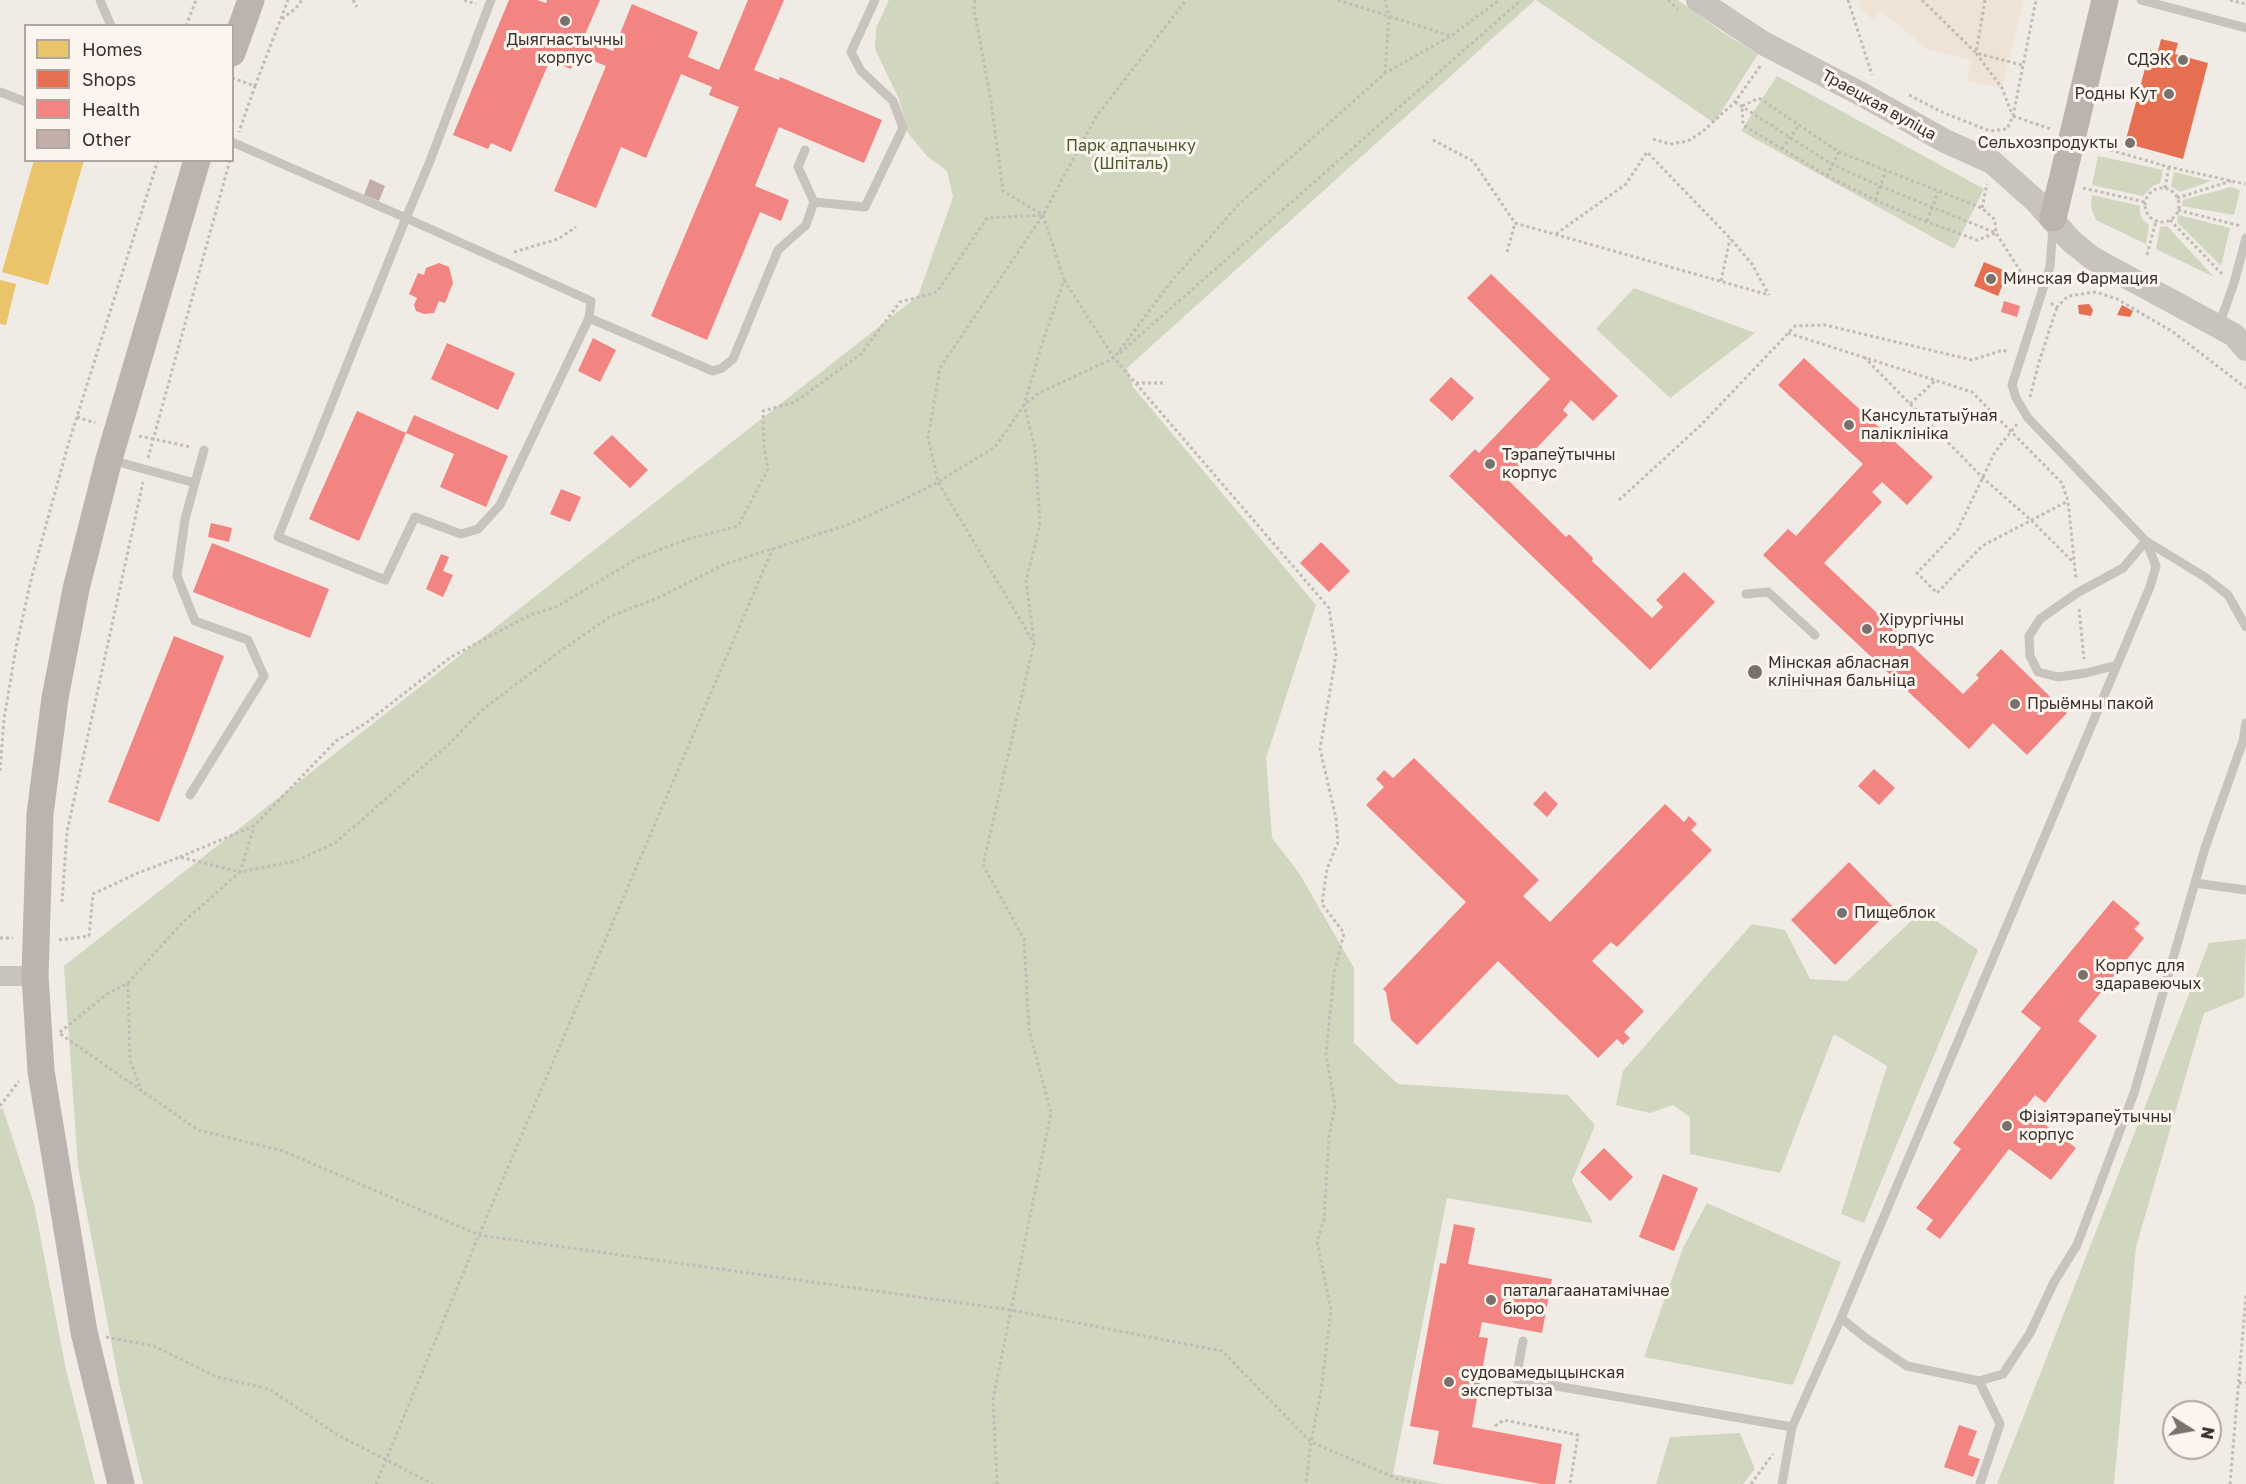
<!DOCTYPE html>
<meta charset="utf-8">
<style>
body{margin:0}
#map{position:relative;width:2246px;height:1484px;overflow:hidden;background:#f0ebe5;font-family:"Golos Text",sans-serif}
canvas{display:block}
.legend{position:absolute;left:24px;top:24px;width:210px;height:138px;box-sizing:border-box;background:#fbf5ee;border:2px solid #aea6a0;margin:0;padding:8px 10px;list-style:none;font-size:18px;color:#3b302b}
.legend li{display:flex;align-items:center;gap:12px;height:30px}
.legend b{width:30px;border:2px solid #aea6a0}
.north{position:absolute;left:2162px;top:1400px;width:60px;height:60px;box-sizing:border-box;background:#fbf5ee;border:2px solid #aea6a0;border-radius:50%;rotate:101deg;font-size:16px;font-weight:700;line-height:24px;text-align:center;color:#3b302b}
.north::after{content:'';display:block;margin:auto;width:21px;height:27px;background:#7a716c;clip-path:polygon(50% 0,100% 100%,50% 72%,0 100%)}
</style>
<div id="map">
<canvas width="2246" height="1484"></canvas>
<ul class="legend">
<li><b style="height:16px;background:#e9c46a"></b>Homes</li>
<li><b style="height:16px;background:#e76f51"></b>Shops</li>
<li><b style="height:16px;background:#f28482"></b>Health</li>
<li><b style="height:16px;background:#c3afa7"></b>Other</li>
</ul>
<div class="north">N</div>
</div>
<script>
const g = document.querySelector('canvas').getContext('2d');
g.lineJoin = 'round';
function fillPath(path, color) { g.fillStyle = color; g.fill(path, 'evenodd'); }
const shape = rows => new Path2D(rows.map(r => 'M' + r).join(''));
function stroke(path, color, width, dash) { g.strokeStyle = color; g.lineWidth = width; g.lineCap = dash ? 'butt' : 'round'; g.setLineDash(dash || []); g.stroke(path); }
function drawText(font, color, halo, rows, align = 'center') {
  g.font = font + ' "Golos Text",sans-serif'; g.lineWidth = 6; g.setLineDash([]); g.textBaseline = 'middle'; g.strokeStyle = halo; g.fillStyle = color; for (const [text, x, y, turn = 0] of rows) {
    g.save(); g.translate(x, y); g.rotate((+turn || 0) * Math.PI / 180); g.textAlign = isNaN(turn) ? turn : align; if (halo) g.strokeText(text, 0, 0); g.fillText(text, 0, 0); g.restore();
  }
}
fillPath(shape([
 [889,0,1535,0,1127,368,1133,387,1316,605,1266,758,1272,838,1299,873,1354,968,1354,1043,1398,1084,1568,1095,1595,1125,1572,1181,1593,1223,1447,1198,1393,1474,1443,1484,143,1484,120,1388,78,1167,64,966,918,296,953,197,947,171,927,156,908,133,899,99,875,49,876,28],
 [1536,0,1678,0,1722,32,1758,54,1714,123],
 [1777,76,1984,189,1954,249,1741,131],
 [2098,156,2163,170,2160,183,2153,186,2143,196,2092,185],
 [2174,172,2211,181,2180,192,2171,186],
 [2231,187,2240,190,2234,215,2182,206,2183,200],
 [2092,195,2140,206,2140,214,2143,220,2149,225,2146,244,2096,220,2091,208],
 [2178,215,2230,228,2221,266,2177,222],
 [2167,226,2214,277,2156,249,2160,227],
 [1634,288,1755,333,1670,398,1596,329],
 [1922,911,1978,950,1864,1223,1841,1214,1887,1066,1834,1034,1780,1173,1690,1154,1690,1117,1673,1105,1650,1113,1616,1105,1623,1071,1752,924,1785,930,1810,979,1847,981],
 [2246,939,2244,997,2204,1013,2136,1247,2114,1484,1997,1484,2209,943],
 [0,1108,3,1109,34,1204,66,1370,95,1484,0,1484],
 [1707,1203,1841,1262,1793,1385,1644,1357,1683,1248],
 [1740,1433,1755,1469,1743,1484,1656,1484,1670,1437]
]), '#d1d6bf');
fillPath(shape([
 [1861,0,2024,0,2002,88,1967,81,1972,60,1927,49,1881,11,1873,20,1859,7]
]), '#eee3d5');
fillPath(shape([
 [34,160,84,160,48,285,2,272],
 [0,280,16,284,6,325,0,324]
]), '#e9c46a');
fillPath(shape([
 [2161,39,2178,43,2175,54,2208,63,2183,159,2125,143,2150,50,2158,51],
 [1984,262,2008,272,1998,296,1974,286],
 [2089,304,2093,310,2091,316,2079,314,2078,305],
 [2122,305,2133,311,2130,317,2117,315]
]), '#e76f51');
fillPath(shape([
 [509,0,537,0,546,3,547,0,600,0,583,39,613,51,632,4,698,32,688,57,719,70,748,0,784,0,754,70,779,80,780,77,882,120,864,163,779,127,755,186,789,200,781,221,760,212,707,340,651,316,739,107,709,95,712,87,681,74,646,158,621,147,596,208,554,191,606,66,577,54,571,69,550,60,511,152,491,143,488,149,453,135],
 [439,263,449,267,453,283,445,303,439,301,434,313,424,314,416,311,414,305,417,298,409,294,418,273,424,275,426,268],
 [1491,274,1618,396,1593,421,1571,400,1563,410,1568,415,1507,479,1566,537,1569,534,1593,558,1592,561,1652,618,1663,607,1656,600,1684,572,1715,602,1650,670,1449,476,1475,449,1479,453,1550,379,1467,298],
 [2004,301,2020,306,2017,317,2001,312],
 [593,338,616,350,600,382,578,371],
 [447,343,515,373,498,410,431,379],
 [1804,358,1933,477,1907,505,1882,482,1872,492,1882,502,1824,563,1963,694,1979,678,1976,675,2001,649,2067,713,2027,755,1993,723,1969,749,1763,555,1788,529,1796,536,1863,464,1778,385],
 [1451,377,1474,398,1452,421,1429,400],
 [357,411,406,433,359,541,309,519],
 [414,415,508,456,486,507,440,487,454,454,406,433],
 [612,435,648,470,630,488,593,453],
 [561,489,581,497,570,522,550,514],
 [211,523,232,528,229,542,208,537],
 [1321,542,1350,571,1329,592,1300,563],
 [212,543,329,589,310,638,193,592],
 [441,554,449,557,443,571,453,575,443,597,426,589],
 [174,636,224,656,159,822,108,802],
 [1414,758,1539,880,1523,896,1550,922,1665,804,1684,822,1689,816,1697,824,1691,830,1712,850,1617,947,1611,942,1592,961,1644,1011,1624,1032,1630,1038,1623,1045,1617,1039,1598,1058,1498,961,1417,1045,1391,1020,1386,992,1383,989,1466,902,1366,805,1384,787,1376,779,1384,770,1393,778],
 [1874,769,1895,788,1879,805,1858,786],
 [1545,791,1558,804,1547,817,1533,804],
 [1849,862,1893,907,1835,965,1791,920],
 [2113,900,2140,923,2134,929,2144,938,2078,1021,2097,1036,2045,1103,2035,1095,2024,1109,2076,1148,2051,1180,2009,1149,1940,1239,1926,1229,1933,1220,1916,1208,1961,1149,1953,1143,2041,1028,2021,1012],
 [1604,1148,1633,1177,1610,1201,1580,1172],
 [1663,1174,1698,1188,1674,1251,1639,1237],
 [1454,1224,1475,1228,1468,1264,1552,1279,1542,1333,1482,1322,1479,1337,1488,1338,1472,1427,1562,1444,1555,1484,1541,1484,1433,1464,1439,1431,1410,1426,1440,1263,1446,1264],
 [1959,1425,1977,1431,1968,1455,1980,1459,1973,1477,1944,1467]
]), '#f28482');
fillPath(shape([
 [370,179,385,186,379,201,364,195]
]), '#c3afa7');
stroke(shape([
 [353,0,357,7],
 [464,0,476,4],
 [975,0,974,9,991,101,1003,191,1043,215,1064,280,1041,347,1024,405,1035,448,1040,525,1026,581,1034,641],
 [1338,0,1451,36],
 [1668,0,1678,9],
 [1848,0,1872,75],
 [1922,0,1976,53,2022,65],
 [1985,0,1976,53,2002,88,2012,114],
 [2230,0,2246,4],
 [282,19,296,8,302,0],
 [186,26,196,0],
 [1385,73,1389,16,1385,0],
 [232,78,255,86,239,132],
 [255,86,288,0],
 [1909,95,1944,113,1990,131,2007,129,2013,116,2036,0],
 [1759,98,1839,152,1982,208,1995,220,1996,233,1977,240,1927,222,1875,200,1827,176,1743,125,1742,106,1759,98],
 [1735,102,1833,165,1880,186,1996,233,2030,286],
 [2013,116,2051,129],
 [1653,139,1670,144,1688,141,1702,132,1735,102,1761,65],
 [1433,140,1473,161,1515,223,1769,295],
 [2093,145,2169,167,2245,184],
 [1782,149,1799,125],
 [1827,176,1839,152],
 [2083,188,2145,202],
 [2165,188,2169,167],
 '2145 205a17 17 0 1 1 34 0a17 17 0 1 1-34 0Z',
 [2177,198,2231,181],
 [1875,200,1886,171],
 [1982,208,1987,184],
 [2178,210,2241,226],
 [2170,220,2223,275],
 [1927,221,1938,192],
 [1556,234,1626,184,1647,152,1730,238,1752,264,1769,295],
 [514,252,558,239,576,227],
 [1507,252,1515,223],
 [2147,255,2156,221],
 [1064,280,1114,358,1329,608,1336,655,1320,749,1336,818,1338,842,1327,869,1322,904,1344,933,1334,973,1326,1054,1335,1106,1329,1136,1324,1219,1317,1241,1331,1310,1321,1391,1311,1442,1306,1484],
 [1721,281,1730,239],
 [2051,303,2057,307,2068,296,2096,292,2117,299,2173,332,2246,388],
 [1788,333,1972,392,2062,483,2068,501,2076,579],
 [1120,353,1521,0],
 [1864,357,1983,478,2031,520,2073,562],
 [1136,383,1163,383],
 [2030,397,2039,362,2057,307],
 [1910,404,1935,381],
 [77,417,95,423],
 [2017,424,1995,452,1957,531,1917,573,1937,593,1982,546,2068,501],
 [139,436,191,447],
 [148,458,230,160],
 [1619,500,1700,426,1795,326,1825,325,1972,360,2003,350,2008,352],
 [2079,609,2084,659],
 [0,771,4,719,16,648,31,580,68,445,158,160],
 [180,857,254,826,336,741,366,723,451,657,530,615,556,607,638,558,685,540,738,526,768,469,764,447,763,411,795,402,861,354,900,302,937,292,987,218,1043,215],
 [62,902,67,832,143,482],
 [0,938,13,938],
 [59,940,89,936,93,894,138,873,180,857,240,872,254,827],
 [128,983,130,1060,141,1090],
 [0,1106,19,1081],
 [106,1337,154,1346,217,1377,269,1389,338,1435,433,1484],
 [2239,1383,2246,1383],
 [1495,1426,1504,1420,1578,1435,1570,1484],
 [376,1484,479,1235,773,548],
 [997,1484,993,1399,1051,1113,1029,1029,1024,939,983,865,1034,643,938,482,928,437,940,368,1043,215,1096,117,1186,0],
 [1422,1484,1398,1479,1311,1442,1222,1351,1011,1310,479,1235,283,1151,198,1130,59,1033,107,994,128,983,181,924,240,872,296,861,335,843,448,745,482,710,559,652,611,616,660,597,725,564,847,525,899,502,938,482,995,447,1024,405,1039,393,1114,358,1170,283,1239,204,1385,73,1451,36,1499,0],
 [1751,1484,1773,1454],
 [2230,1484,2246,1295]
]), '#c2bbb6', 3, [3, 3]);
stroke(shape([
 [100,0,111,26],
 [2141,0,2246,28],
 [0,92,26,102],
 [232,142,406,218,591,301,589,318,500,505,478,529,461,534,415,517,385,580,278,537,406,218,430,161,491,0],
 [814,202,865,207,903,128,893,101,861,71,851,52,875,0],
 [2053,226,2050,267,2012,385,2016,398,2028,418,2146,541,2205,577,2228,595,2246,627],
 [589,318,713,371,722,368,733,359,778,250,806,225,814,202,798,167,805,150],
 [2219,325,2234,283,2246,238],
 [111,460,195,483],
 [1746,594,1768,592,1815,635],
 [2117,665,2086,673,2058,677,2038,672,2030,656,2029,636,2040,619,2077,593,2123,568,2146,541],
 [190,795,264,676,248,640,195,621,177,576,185,519,204,450],
 [2195,883,2246,890],
 [1841,1318,1867,1339,1907,1366,1979,1381,2003,1374,2030,1333,2054,1282,2077,1245,2100,1184,2134,1093,2205,848,2243,741,2246,723],
 [1523,1341,1516,1379,1792,1427],
 [1979,1381,2000,1424,1980,1484],
 [1782,1484,1792,1427,1841,1318,2150,587,2156,566,2146,541]
]), '#c9c3be', 9);
stroke(shape([
 [0,976,35,976]
]), '#c9c3be', 20);
stroke(shape([
 [1698,0,1763,43,1861,94,1945,141,1992,162,2037,202,2071,241,2092,258,2234,335,2246,349]
]), '#c9c3be', 24);
stroke(shape([
 [232,53,251,0],
 [2053,218,2105,0],
 [121,1484,84,1332,41,1071,35,976,40,814,55,698,76,589,109,459,197,160]
]), '#bab3ae', 27);
for (const [x, y, r, color] of [
 [565,21,6,"#7a716c"],
 [2183,60,6,"#7a716c"],
 [2169,94,6,"#7a716c"],
 [2130,143,6,"#7a716c"],
 [1991,279,6,"#7a716c"],
 [1849,425,6,"#7a716c"],
 [1490,464,6,"#7a716c"],
 [1867,629,6,"#7a716c"],
 [1755,672,8,"#7a716c"],
 [2015,704,6,"#7a716c"],
 [1842,913,6,"#7a716c"],
 [2083,975,6,"#7a716c"],
 [2007,1126,6,"#7a716c"],
 [1491,1300,6,"#7a716c"],
 [1449,1382,6,"#7a716c"]
]) { const dot = new Path2D(); dot.arc(x, y, r, 0, 2 * Math.PI); g.fillStyle = color; g.fill(dot); stroke(dot, '#fbf5ee', 2); }
drawText('16px', '#3b302b', '#fbf5ee', [
 ["Дыягнастычны",565,40,"center"],
 ["корпус",565,58,"center"],
 ["СДЭК",2171,60,"right"],
 ["Родны Кут",2157,94,"right"],
 ["Сельхозпродукты",2118,143,"right"],
 ["Минская Фармация",2003,279],
 ["Кансультатыўная",1861,416],
 ["паліклініка",1861,434],
 ["Тэрапеўтычны",1502,455],
 ["корпус",1502,473],
 ["Хірургічны",1879,620],
 ["корпус",1879,638],
 ["Мінская абласная",1768,663],
 ["клінічная бальніца",1768,681],
 ["Прыёмны пакой",2027,704],
 ["Пищеблок",1854,913],
 ["Корпус для",2095,966],
 ["здаравеючых",2095,984],
 ["Фізіятэрапеўтычны",2019,1117],
 ["корпус",2019,1135],
 ["паталагаанатамічнае",1503,1291],
 ["бюро",1503,1309],
 ["судовамедыцынская",1461,1373],
 ["экспертыза",1461,1391]
], 'left');
drawText('16px', '#3b302b', '#fbf5ee', [
 ["Траецкая вуліца",1879,105,29]
]);
drawText('16px', '#4a5a2e', '#fbf5ee', [
 ["Парк адпачынку",1131,146],
 ["(Шпіталь)",1131,164]
]);
</script>
